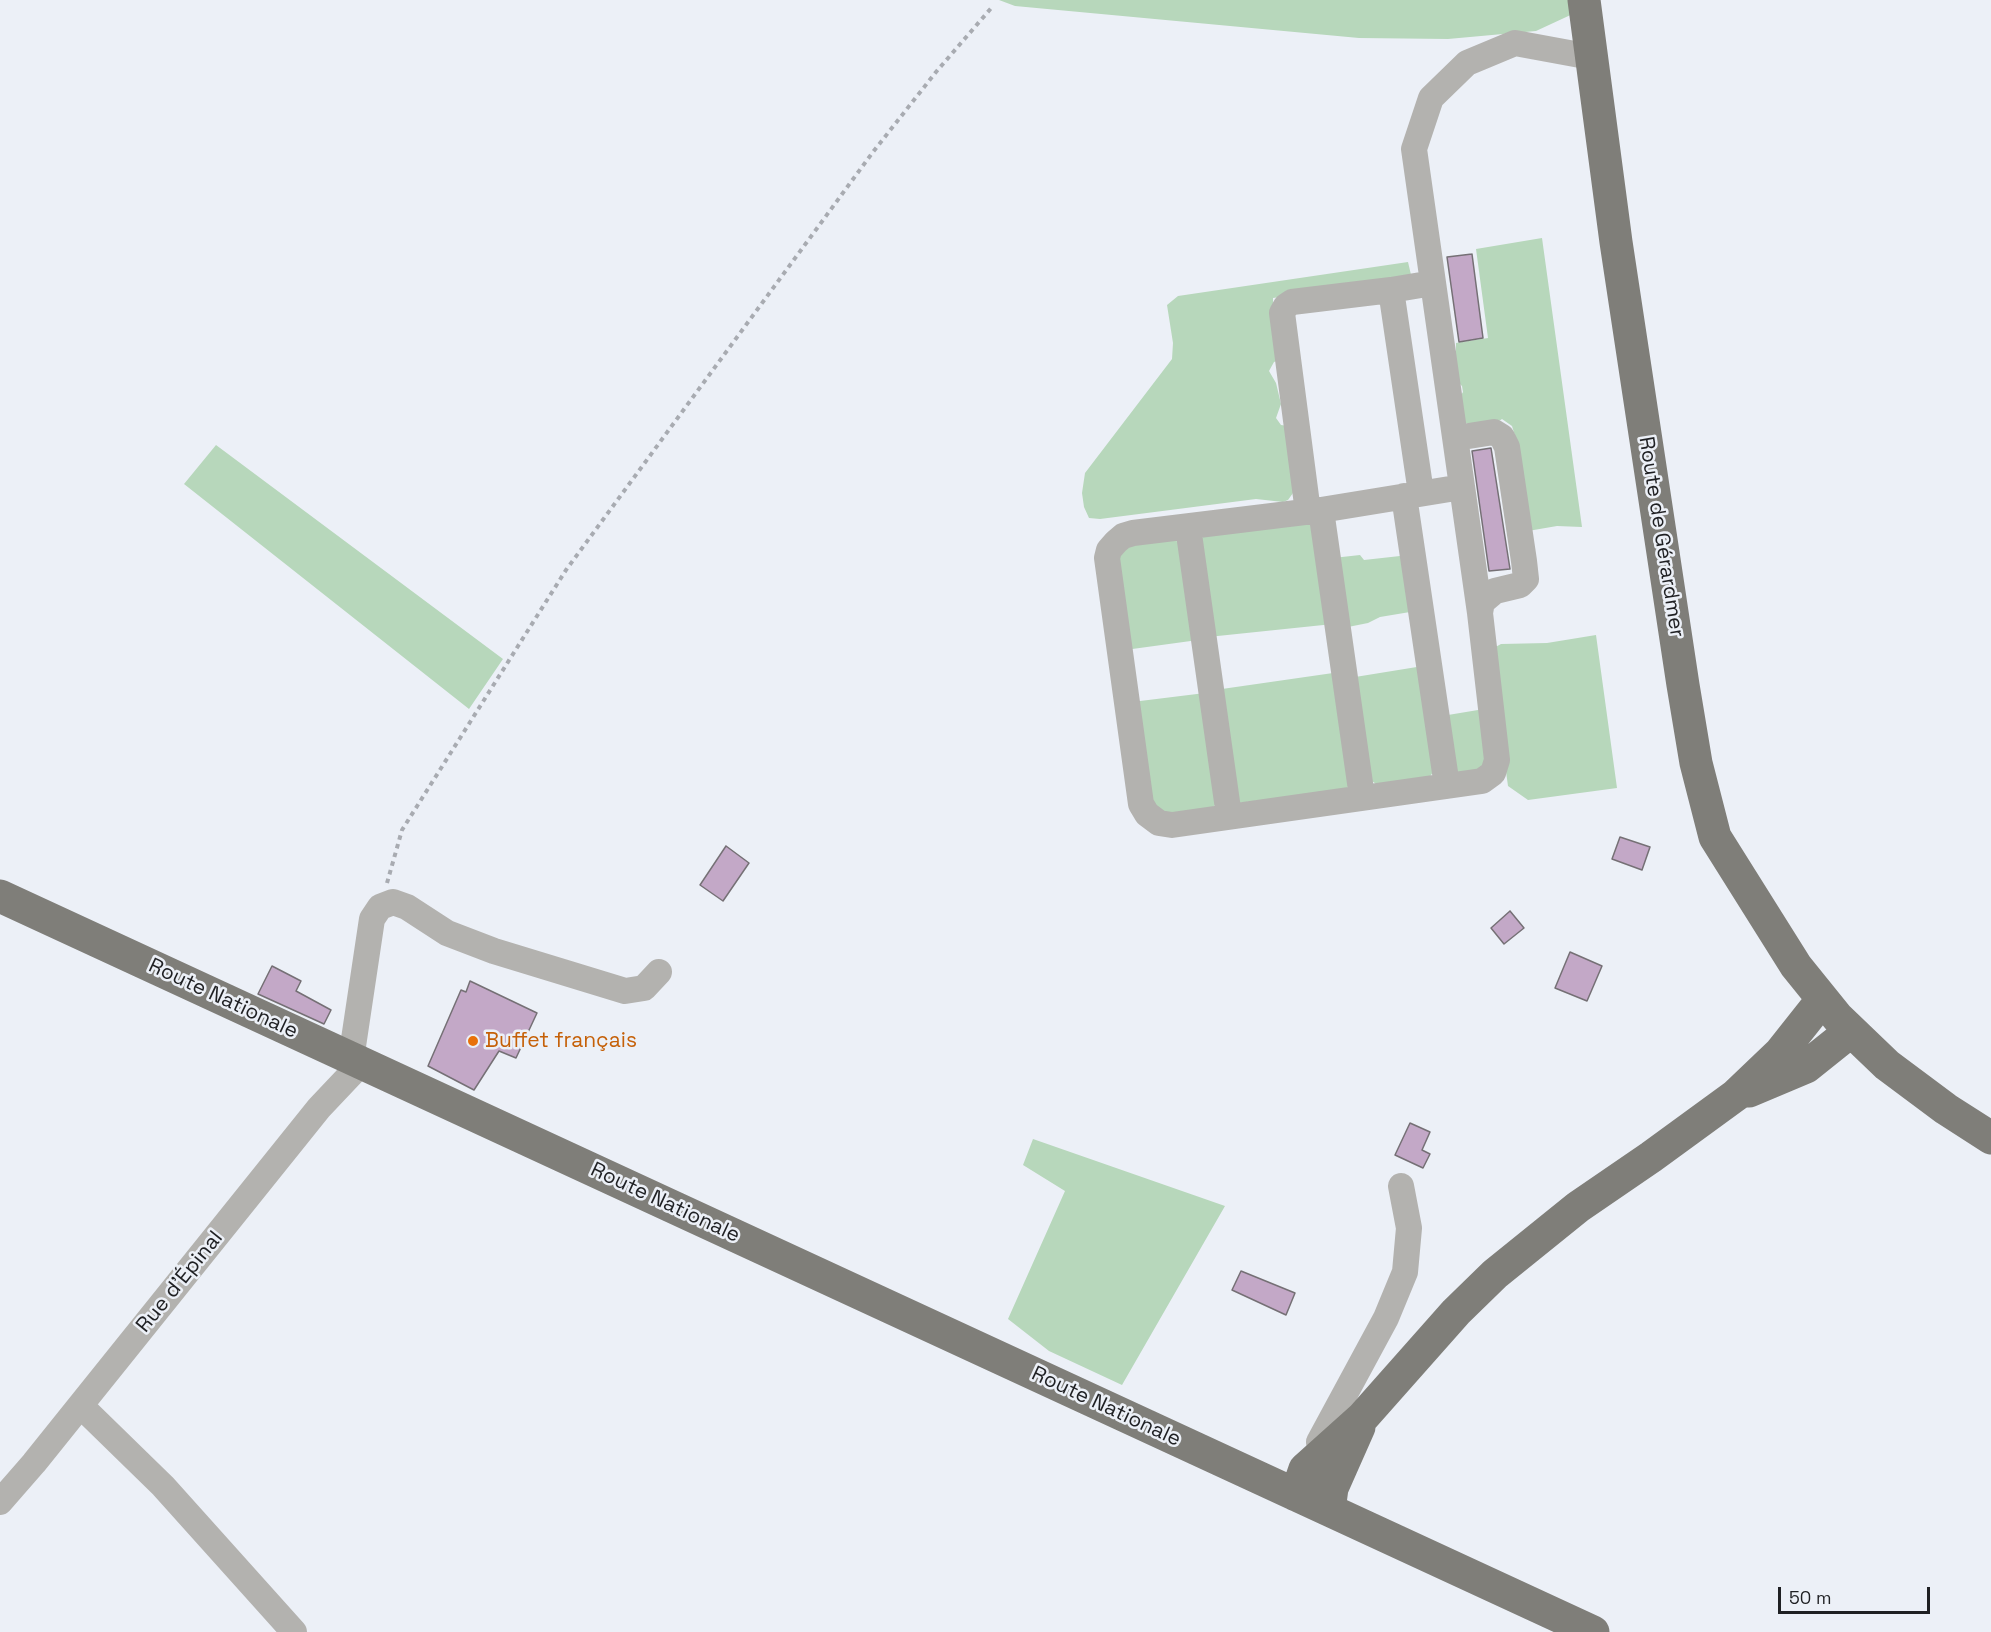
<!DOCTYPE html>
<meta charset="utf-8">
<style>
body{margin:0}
#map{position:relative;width:1991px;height:1632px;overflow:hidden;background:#ecf0f7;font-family:"Space Grotesk",sans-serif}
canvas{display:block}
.scale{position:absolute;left:1778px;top:1587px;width:152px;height:27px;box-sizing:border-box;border:3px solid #1f2023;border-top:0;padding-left:8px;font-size:18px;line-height:21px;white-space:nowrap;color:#1f2023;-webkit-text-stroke:4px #ecf0f7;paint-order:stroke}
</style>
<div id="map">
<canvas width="1991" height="1632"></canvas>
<div class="scale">50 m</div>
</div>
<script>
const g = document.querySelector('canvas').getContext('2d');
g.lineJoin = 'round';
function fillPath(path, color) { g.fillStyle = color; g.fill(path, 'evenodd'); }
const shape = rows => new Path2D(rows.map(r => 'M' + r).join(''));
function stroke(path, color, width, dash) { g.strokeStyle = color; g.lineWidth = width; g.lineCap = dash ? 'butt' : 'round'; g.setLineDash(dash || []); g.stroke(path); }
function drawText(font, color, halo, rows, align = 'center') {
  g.font = font + ' "Space Grotesk",sans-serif'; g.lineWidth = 5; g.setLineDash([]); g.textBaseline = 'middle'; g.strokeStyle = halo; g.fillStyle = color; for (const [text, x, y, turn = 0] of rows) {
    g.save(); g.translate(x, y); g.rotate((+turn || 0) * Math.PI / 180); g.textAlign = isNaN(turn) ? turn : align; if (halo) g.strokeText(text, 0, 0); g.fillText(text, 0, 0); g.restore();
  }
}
fillPath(shape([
 [999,0,1575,0,1577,12,1536,31,1448,39,1359,38,1015,6],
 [1542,238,1582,527,1557,526,1528,531,1516,439,1512,426,1502,419,1492,426,1465,423,1460,397,1463,392,1462,386,1457,381,1453,354,1456,350,1456,343,1488,338,1476,249],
 [1408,262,1412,279,1273,298,1273,317,1279,360,1274,362,1269,371,1276,383,1281,404,1276,418,1281,425,1288,426,1293,493,1288,500,1283,502,1256,499,1100,519,1089,518,1084,507,1082,493,1085,473,1172,359,1173,343,1167,305,1178,296],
 [216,445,503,659,469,709,184,484],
 [1313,523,1333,624,1208,637,1201,539,1206,534],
 [1175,540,1182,545,1198,640,1125,650,1114,552,1123,543],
 [1360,555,1364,560,1409,555,1416,611,1380,617,1368,623,1343,628,1333,558],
 [1596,635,1617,788,1528,800,1508,786,1490,655,1492,649,1501,644,1547,643],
 [1423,666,1433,772,1429,778,1382,788,1366,777,1349,678],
 [1340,672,1353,772,1347,789,1239,803,1215,690],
 [1205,693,1215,805,1209,811,1156,814,1132,702],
 [1484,709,1487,764,1467,778,1450,769,1442,716],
 [1033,1139,1225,1206,1122,1385,1049,1351,1008,1319,1065,1191,1023,1165]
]), '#b7d7bb');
const building = shape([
 [1472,254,1483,338,1459,342,1447,257,1472,254],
 [1491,448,1510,569,1489,571,1472,451,1491,448],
 [1620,837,1650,847,1642,870,1612,859,1620,837],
 [726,846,749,863,723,901,700,885,726,846],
 [1510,911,1524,928,1504,944,1491,928,1510,911],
 [1570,952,1602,966,1587,1001,1555,988,1570,952],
 [272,966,301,981,296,991,331,1010,324,1024,258,994,272,966],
 [470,981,537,1013,516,1058,499,1051,474,1090,428,1066,461,990,466,992,470,981],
 [1410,1123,1430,1132,1422,1150,1430,1154,1423,1168,1395,1155,1410,1123],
 [1241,1271,1295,1293,1286,1315,1232,1290,1241,1271]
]);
fillPath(building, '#c3a8c7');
stroke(building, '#757075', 1.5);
stroke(shape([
 [387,883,402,830,566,570,873,152,936,72,993,6]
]), '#a8abb1', 4, [4.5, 4.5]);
stroke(shape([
 [1391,290,1421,493],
 [1456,438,1494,432,1502,437,1507,447,1524,561,1526,579,1520,585,1495,591,1482,602,1480,613,1497,760,1493,773,1482,781,1172,825,1159,823,1147,814,1141,804,1107,558,1109,550,1116,542,1123,536,1133,533,1321,510,1462,487],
 [1404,496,1447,786],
 [1321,510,1362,797],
 [1308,512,1282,313,1286,306,1292,302,1391,290,1433,283],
 [1188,527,1229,816],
 [1480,613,1414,149,1431,98,1467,63,1515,43,1591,57],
 [81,1406,163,1486,294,1632],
 [1319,1442,1386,1318,1405,1272,1409,1228,1401,1186],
 [0,1502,34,1463,319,1108,354,1071,355,1060,353,1046,372,919,380,907,393,902,407,907,447,933,494,951,625,991,644,988,659,972]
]), '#b3b2af', 26);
stroke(shape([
 [1584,0,1616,242,1683,685,1696,763,1715,837,1796,966,1838,1018,1887,1065,1946,1109,1991,1138],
 [0,896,1593,1632],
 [1749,1091,1806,1067,1851,1031],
 [1296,1495,1305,1469,1363,1417,1456,1312,1495,1274,1578,1207,1651,1157,1736,1095,1780,1053,1822,1000],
 [1329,1510,1332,1488,1359,1427]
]), '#7f7e79', 33);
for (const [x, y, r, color] of [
 [473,1041,6,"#e8710a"]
]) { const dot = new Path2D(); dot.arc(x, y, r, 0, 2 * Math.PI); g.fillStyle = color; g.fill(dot); stroke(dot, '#ecf0f7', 2); }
drawText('21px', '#1f2023', '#ecf0f7', [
 ["Route de Gérardmer",1661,537,81],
 ["Route Nationale",223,999,25],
 ["Route Nationale",665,1203,25],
 ["Rue d’Épinal",180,1282,-51],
 ["Route Nationale",1106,1407,25]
]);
drawText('21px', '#c56008', '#ecf0f7', [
 ["Buffet français",485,1041]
], 'left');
</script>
